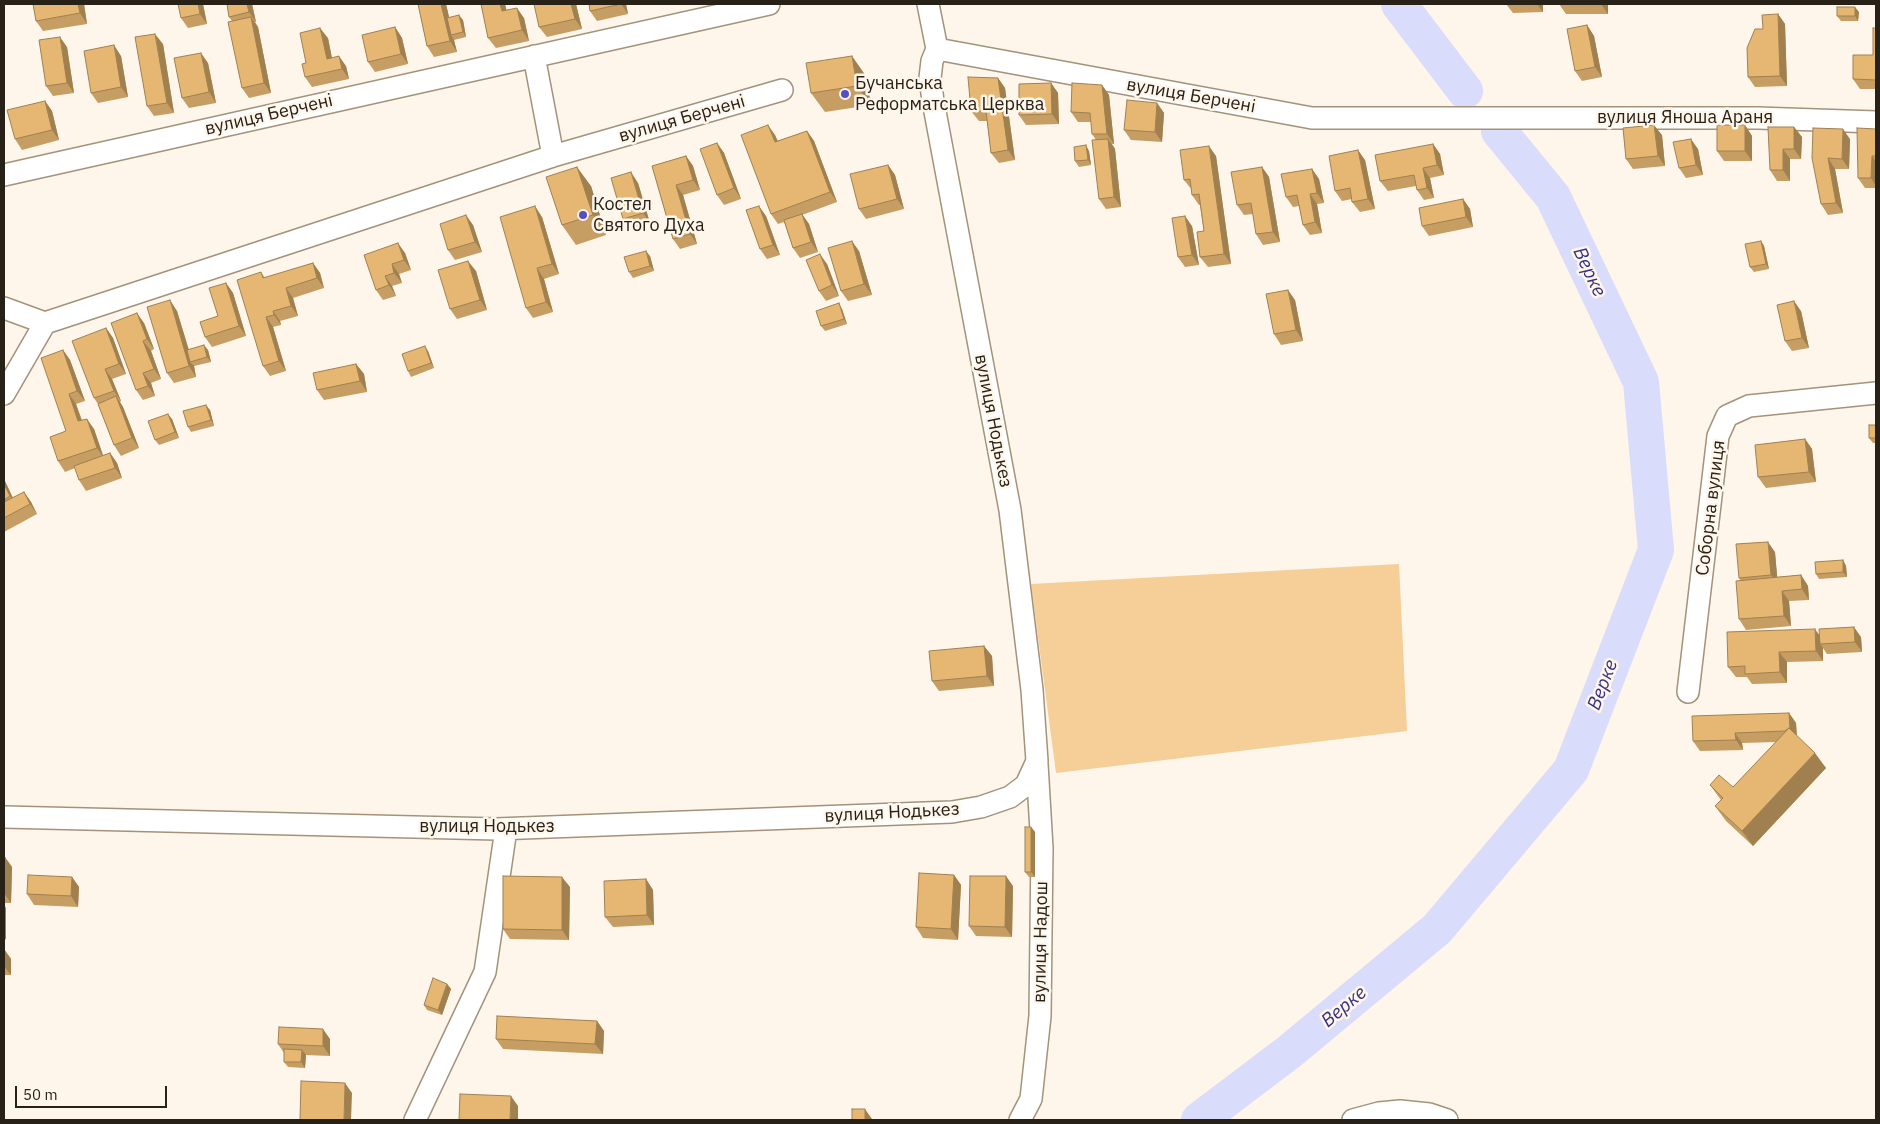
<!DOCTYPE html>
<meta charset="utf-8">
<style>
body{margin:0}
#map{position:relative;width:1880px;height:1124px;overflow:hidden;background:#fef6eb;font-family:"IBM Plex Sans",sans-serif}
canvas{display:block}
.frame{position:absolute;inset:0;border:5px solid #282117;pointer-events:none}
.scale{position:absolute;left:15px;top:1086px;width:152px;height:22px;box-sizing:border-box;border:2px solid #282117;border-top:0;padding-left:6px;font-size:15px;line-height:18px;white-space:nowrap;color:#282117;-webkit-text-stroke:4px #fef6eb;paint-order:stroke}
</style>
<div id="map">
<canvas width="1880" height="1124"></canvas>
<div class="frame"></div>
<div class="scale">50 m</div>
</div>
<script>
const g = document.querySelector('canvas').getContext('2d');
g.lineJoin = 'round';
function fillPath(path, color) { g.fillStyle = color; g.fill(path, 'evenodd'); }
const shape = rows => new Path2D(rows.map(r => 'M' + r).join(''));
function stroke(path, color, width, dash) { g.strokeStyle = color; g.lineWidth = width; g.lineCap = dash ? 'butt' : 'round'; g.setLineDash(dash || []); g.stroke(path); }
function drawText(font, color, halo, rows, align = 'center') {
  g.font = font + ' "IBM Plex Sans",sans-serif'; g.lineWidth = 5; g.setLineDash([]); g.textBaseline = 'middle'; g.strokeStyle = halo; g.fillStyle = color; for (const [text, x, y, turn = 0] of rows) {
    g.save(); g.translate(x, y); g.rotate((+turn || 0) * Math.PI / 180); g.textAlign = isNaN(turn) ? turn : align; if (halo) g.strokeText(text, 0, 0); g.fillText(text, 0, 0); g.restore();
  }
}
fillPath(shape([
 [1399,564,1407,731,1056,773,1031,584]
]), '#f5ce98');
stroke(shape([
 [1399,4,1465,91],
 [1199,1120,1289,1052,1437,929,1571,770,1656,550,1641,382,1553,197,1499,131]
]), '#d9dcfa', 36);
const street = shape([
 [928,4,937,49,1312,118,1758,118,1876,122],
 [553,156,782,90],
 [4,175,769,4],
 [4,308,45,323,553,156,534,56],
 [4,394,45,323],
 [1688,692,1718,436,1727,416,1749,406,1876,393],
 [4,817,496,829,952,812,981,807,1010,797,1026,785,1037,761,1032,690,1010,510,933,101,930,78,932,61,937,49],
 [415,1120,485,972,506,829],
 [1020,1120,1031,1099,1040,1016,1042,848,1037,764],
 [1353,1120,1379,1113,1400,1111,1429,1114,1447,1120]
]);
stroke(street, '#a4927a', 24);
stroke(street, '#fff', 21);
fillPath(shape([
 [33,4,84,4,87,24,43,31,36,21],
 [203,4,207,24,188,28,181,18],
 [227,4,252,4,256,22,255,22,258,27,271,93,249,98,242,88,232,21,229,17],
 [418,4,446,4,449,17,463,20,466,37,454,40,457,52,434,57,427,46],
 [481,4,505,4,506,10,524,18,529,41,496,48,488,38],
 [576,4,582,29,547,37,539,27],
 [589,4,626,4,628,14,597,21,590,11],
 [1506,4,1543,4,1543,12,1513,13],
 [1559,4,1608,4,1608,14,1566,14],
 [1859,12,1858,21,1841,21,1837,16],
 [1778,14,1785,24,1787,86,1755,87,1748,77,1763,29],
 [1587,25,1594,36,1602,77,1582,81,1575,71],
 [395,27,402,38,408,64,375,72,368,62],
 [1876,28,1876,89,1860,89,1853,79,1873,55],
 [328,38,332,58,346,66,349,79,312,87,305,77,306,63],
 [163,44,174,113,154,116,147,106],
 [67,47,74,93,53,96,46,86],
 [121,56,128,97,98,103,91,93],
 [208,63,216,103,189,108,182,98],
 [866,76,871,105,825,112,811,93],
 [998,78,1005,88,1015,160,999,163,991,153,987,121,979,121,971,111],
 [1051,83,1058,93,1059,124,1026,125,1019,115],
 [1102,85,1109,95,1114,144,1112,144,1115,149,1121,207,1106,209,1099,199,1096,140,1092,134,1091,122,1078,122,1071,112],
 [45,101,52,111,59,140,22,150,15,139],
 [1157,103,1164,113,1162,142,1131,140,1124,130],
 [1745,125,1752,136,1752,161,1724,161,1717,151],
 [1794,127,1802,137,1801,159,1790,159,1790,181,1777,181,1770,170],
 [1813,128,1850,139,1849,169,1835,169,1843,213,1828,215,1821,204],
 [1876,129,1876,188,1865,188,1858,178],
 [807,131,814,141,837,202,802,215,809,224,818,252,800,258,793,248,784,222,778,224,771,214,775,135,778,141],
 [1662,135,1665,166,1633,169,1626,159],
 [717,143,724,153,741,199,724,205,717,195],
 [1433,144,1440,154,1444,175,1430,178,1434,198,1424,200,1417,190,1416,186,1388,191,1380,181],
 [1698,149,1703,175,1686,178,1679,168],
 [1089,151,1091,165,1079,167,1075,161],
 [686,156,693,166,700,190,683,195,697,244,680,249,673,239,652,166],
 [1216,156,1231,264,1208,267,1200,257,1204,231,1200,205,1199,205,1192,195,1192,190,1184,180],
 [1365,160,1375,209,1360,212,1352,202,1352,199,1342,201,1335,191],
 [888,165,895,175,904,209,866,219,859,209],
 [1262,167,1269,177,1280,242,1263,245,1256,234,1253,214,1244,215,1237,205],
 [1312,169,1319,179,1324,203,1317,204,1322,233,1310,235,1303,225,1299,206,1293,207,1286,197],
 [638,183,650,223,630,229,623,219],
 [591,186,606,235,576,245,562,225],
 [1463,199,1470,209,1473,227,1429,236,1422,226],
 [766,216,780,255,767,259,760,249],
 [542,217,559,274,544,279,553,312,533,318,526,308],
 [473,225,482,252,455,260,448,250],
 [1192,226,1199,265,1185,267,1178,257],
 [1761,241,1764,246,1769,269,1754,272,1750,267],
 [859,251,872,295,848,301,841,291],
 [405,253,411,270,399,274,402,283,392,286,396,296,383,300,376,290,364,255],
 [650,256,654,271,633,278,629,272],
 [313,263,320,273,324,288,293,298,298,316,280,321,281,325,273,327,286,371,270,376,263,366,261,272,265,278],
 [827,264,839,296,826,301,819,291],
 [476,271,487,310,457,319,450,309],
 [226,283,233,293,246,336,212,347,205,337,218,316],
 [1295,300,1303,341,1281,345,1274,334],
 [842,309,847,324,825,331,821,326],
 [177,311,189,350,208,350,211,362,194,366,196,377,174,383,167,373],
 [1801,311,1809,348,1792,351,1785,341],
 [144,323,154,349,151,351,161,379,151,383,155,396,143,400,136,390],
 [106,328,113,338,126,374,112,379,121,401,120,402,123,407,139,448,121,456,114,445,98,404,94,398],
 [63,350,70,360,85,401,76,404,82,420,94,429,103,456,110,453,117,463,122,478,86,491,79,480,75,468,65,472,58,461,66,431],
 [428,351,434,368,411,377,408,371],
 [356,364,364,374,367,392,324,400,317,390],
 [210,410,214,426,191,432,188,427],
 [172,419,179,438,159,445,155,440],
 [1876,425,1876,443,1873,443,1869,438],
 [1805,439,1812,449,1816,482,1766,488,1758,477],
 [4,479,13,498,24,492,31,502,37,514,4,532],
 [1775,552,1777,577,1801,575,1808,586,1809,600,1789,601,1791,626,1746,630,1739,619,1741,581,1739,578],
 [1843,560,1846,566,1847,577,1819,579,1816,574],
 [1819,634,1861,637,1862,652,1827,654,1823,648,1823,661,1787,662,1787,683,1752,684,1747,677,1736,677,1728,667],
 [984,646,992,656,994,686,939,691,932,681],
 [1789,713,1796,723,1797,736,1826,768,1753,846,1726,821,1715,806,1721,800,1710,785,1733,787,1776,742,1742,743,1743,750,1700,751,1693,741],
 [1031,827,1035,832,1035,877,1029,877,1025,872],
 [4,857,12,867,11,903,4,903],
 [954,875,961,885,958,940,923,938,916,927],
 [72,877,79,887,78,907,34,905,27,894],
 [646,879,653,890,654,925,613,927,605,917],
 [1013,886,1012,937,976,936,969,926],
 [570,887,569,940,510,939,503,929],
 [4,949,11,959,11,975,4,975],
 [447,984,451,989,442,1015,427,1010,424,1005],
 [597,1021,604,1031,603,1054,503,1049,496,1039],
 [330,1039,330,1056,306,1055,305,1068,288,1067,284,1062,284,1053,278,1044]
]), '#c69d62');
fillPath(shape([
 [78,4,84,4,87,24,80,13],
 [198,4,203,4,207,24,200,14],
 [247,4,252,4,256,22,249,12],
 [441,4,446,4,453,34,451,35,454,40,457,52,450,41],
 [500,4,505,4,509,21,502,11],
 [571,4,576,4,582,29,575,19],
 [621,4,626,4,628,14],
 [1537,4,1543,4,1543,12],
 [1601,4,1608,4,1608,14],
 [1855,7,1859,12,1858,21,1855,16],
 [517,8,524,18,529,41,522,30],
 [1778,14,1785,24,1787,86,1780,76],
 [459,15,463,20,466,37,463,32],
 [251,17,258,27,271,93,264,83],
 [1587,25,1594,36,1602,77,1595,67],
 [395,27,402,38,408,64,401,54],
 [320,28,328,38,334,69,327,59],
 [155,34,163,44,174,113,167,103],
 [60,37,67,47,74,93,67,83],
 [114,45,121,56,128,97,121,87],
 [201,53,208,63,216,103,209,92],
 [339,56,346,66,349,79,342,69],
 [852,56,866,76,871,105,857,86],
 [998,78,1005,88,1015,160,1008,150],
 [1051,83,1058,93,1059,124,1052,114],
 [1102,85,1109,95,1114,144,1107,134],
 [45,101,52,111,59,140,52,130],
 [1157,103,1164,113,1162,142,1155,132],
 [768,125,775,135,782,153,775,142],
 [1654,125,1662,135,1665,166,1658,156],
 [1745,125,1752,136,1752,161,1745,151],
 [1794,127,1802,137,1801,159,1794,149],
 [1843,129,1850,139,1849,169,1842,159],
 [807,131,814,141,837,202,830,192],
 [1108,139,1115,149,1121,207,1114,197],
 [1691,139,1698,149,1703,175,1696,165],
 [717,143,724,153,741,199,734,188],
 [1433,144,1440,154,1444,175,1437,165],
 [1086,145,1089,151,1091,165,1088,160],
 [1209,146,1216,156,1231,264,1224,254],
 [1783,149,1790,159,1790,181,1783,170],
 [1358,150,1365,160,1375,209,1368,199],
 [686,156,693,166,700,190,693,180],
 [1872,156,1876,162,1876,186,1871,178],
 [1828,158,1835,169,1843,213,1836,203],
 [888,165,895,175,904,209,897,199],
 [577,167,591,186,606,235,593,215],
 [1262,167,1269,177,1280,242,1273,232],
 [1423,168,1430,178,1434,198,1427,188],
 [1312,169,1319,179,1324,203,1317,193],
 [631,172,638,183,650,223,643,213],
 [676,185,683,195,697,244,690,234],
 [1310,194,1317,204,1322,233,1315,222],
 [1463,199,1470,209,1473,227,1466,217],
 [535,206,542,217,559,274,552,264],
 [759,206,766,216,780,255,773,245],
 [802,214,809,224,818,252,811,242],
 [466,215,473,225,482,252,475,242],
 [1185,216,1192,226,1199,265,1192,255],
 [852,241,859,251,872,295,864,284],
 [1761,241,1764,246,1769,269,1766,264],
 [398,243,405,253,411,270,404,260],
 [646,251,650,256,654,271,650,266],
 [820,254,827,264,839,296,832,285],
 [468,261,476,271,487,310,480,300],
 [313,263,320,273,324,288,317,278],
 [392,264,399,274,402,283,394,273],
 [537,268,544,279,553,312,546,302],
 [385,276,392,286,396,296,389,285],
 [226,283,233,293,246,336,239,326],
 [286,288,293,298,298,316,291,306],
 [1288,290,1295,300,1303,341,1296,330],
 [170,300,177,311,192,361,190,362,194,366,196,377,189,366],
 [1794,301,1801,311,1809,348,1802,338],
 [839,303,842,309,847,324,844,319],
 [273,311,280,321,281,325,274,315],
 [137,313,144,323,154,349,147,339],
 [266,317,273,327,286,371,279,361],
 [106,328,113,338,126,374,119,364],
 [143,341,151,351,161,379,154,369],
 [204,345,208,350,211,362,207,357],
 [425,346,428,351,434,368,431,363],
 [63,350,70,360,85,401,77,391],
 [356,364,364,374,367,392,360,381],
 [105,369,112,379,121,401,114,391],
 [143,373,151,383,155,396,148,386],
 [69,394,76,404,85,431,78,421],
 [116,396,123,407,139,448,132,438],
 [206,405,210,410,214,426,211,420],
 [168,414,172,419,179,438,175,432],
 [87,419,94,429,104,458,97,448],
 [1805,439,1812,449,1816,482,1809,472],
 [110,453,117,463,122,478,115,468],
 [4,479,17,507,10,496,4,484],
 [24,492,31,502,37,514,30,504],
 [1768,542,1775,552,1778,586,1771,575],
 [1843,560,1846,566,1847,577,1843,572],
 [1801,575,1808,586,1809,600,1802,589],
 [1782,591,1789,601,1791,626,1784,616],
 [1854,627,1861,637,1862,652,1855,642],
 [1815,629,1822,639,1820,644,1823,648,1823,661,1816,651],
 [984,646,992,656,994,686,987,676],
 [1779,652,1787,662,1787,683,1780,672],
 [1789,713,1796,723,1797,741,1790,731],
 [1735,733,1742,743,1743,750,1736,740],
 [1815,753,1826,768,1753,846,1742,831],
 [1031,827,1035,832,1035,877,1031,872],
 [5,857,12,867,11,903,4,893],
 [954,875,961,885,958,940,951,929],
 [1006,876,1013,886,1012,937,1005,927],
 [72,877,79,887,78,907,71,896],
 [562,877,570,887,569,940,562,930],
 [646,879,653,890,654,925,647,915],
 [4,904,6,908,6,940,4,937],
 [4,949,11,959,11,975,4,966],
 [447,984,451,989,442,1015,438,1010],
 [597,1021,604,1031,603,1054,595,1044],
 [323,1029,330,1039,330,1056,323,1046],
 [302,1050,306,1055,305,1068,301,1062],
 [345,1083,352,1093,351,1120,344,1120],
 [511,1096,518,1106,518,1120,510,1120],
 [865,1109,872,1119,872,1120,865,1120]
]), '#a18050');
const building = shape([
 [33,4,78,4,80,13,36,21,33,4],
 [178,4,198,4,200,14,181,18,178,4],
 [227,4,247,4,249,12,229,17,227,4],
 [418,4,441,4,450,41,427,46,418,4],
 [481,4,500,4,502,11,517,8,522,30,488,38,481,4],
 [534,4,571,4,575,19,539,27,534,4],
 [589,4,621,4,590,11,589,4],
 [1837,7,1855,7,1855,16,1837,16,1837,7],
 [1778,14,1780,76,1748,77,1747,48,1755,29,1763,29,1762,15,1778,14],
 [459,15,463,32,451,35,447,18,459,15],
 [251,17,264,83,242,88,228,22,251,17],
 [1587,25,1595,67,1575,71,1567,29,1587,25],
 [395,27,401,54,368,62,362,35,395,27],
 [320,28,327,59,339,56,342,69,305,77,302,64,306,63,300,33,320,28],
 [1873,28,1876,28,1876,80,1853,79,1853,55,1873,55,1873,28],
 [155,34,167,103,147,106,135,37,155,34],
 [60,37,67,83,46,86,39,40,60,37],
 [114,45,121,87,91,93,84,51,114,45],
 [201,53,209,92,182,98,174,58,201,53],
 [852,56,857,86,811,93,806,63,852,56],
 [968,77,998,78,1008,150,991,153,986,111,971,111,968,77],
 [1051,83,1052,114,1019,115,1019,84,1051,83],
 [1072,83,1102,85,1107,134,1092,134,1090,113,1071,112,1072,83],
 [1127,100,1157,103,1155,132,1124,130,1127,100],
 [45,101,52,130,15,139,7,110,45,101],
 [768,125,775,142,807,131,830,192,771,214,741,135,768,125],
 [1654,125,1658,156,1626,159,1623,128,1654,125],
 [1717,125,1745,125,1745,151,1717,151,1717,125],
 [1768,127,1794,127,1794,149,1783,149,1783,170,1770,170,1768,127],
 [1813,128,1843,129,1842,159,1828,158,1836,203,1821,204,1812,158,1813,128],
 [1857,128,1876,129,1876,156,1872,156,1871,178,1858,178,1857,128],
 [1108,139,1114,197,1099,199,1092,140,1108,139],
 [1691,139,1696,165,1679,168,1673,142,1691,139],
 [717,143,734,188,717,195,700,149,717,143],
 [1433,144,1437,165,1423,168,1427,188,1417,190,1414,175,1380,181,1375,155,1433,144],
 [1086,145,1088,160,1075,161,1074,147,1086,145],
 [1209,146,1224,254,1200,257,1197,232,1204,231,1199,194,1192,195,1190,179,1184,180,1180,150,1209,146],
 [1358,150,1368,199,1352,202,1350,188,1335,191,1329,156,1358,150],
 [686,156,693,180,676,185,690,234,673,239,652,166,686,156],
 [888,165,897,199,859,209,850,174,888,165],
 [577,167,593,215,562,225,546,177,577,167],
 [1262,167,1273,232,1256,234,1251,203,1237,205,1231,172,1262,167],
 [1312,169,1317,193,1310,194,1315,222,1303,225,1297,195,1286,197,1281,174,1312,169],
 [631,172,643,213,623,219,611,178,631,172],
 [1463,199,1466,217,1422,226,1419,208,1463,199],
 [535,206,552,264,537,268,546,302,526,308,500,217,535,206],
 [759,206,773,245,760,249,746,210,759,206],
 [802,214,811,242,793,248,784,220,802,214],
 [466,215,475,242,448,250,440,224,466,215],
 [1185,216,1192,255,1178,257,1172,218,1185,216],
 [852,241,864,284,841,291,828,248,852,241],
 [1761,241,1766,264,1750,267,1745,244,1761,241],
 [398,243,404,260,392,264,394,273,385,276,389,285,376,290,364,255,398,243],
 [646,251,650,266,629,272,624,257,646,251],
 [820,254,832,285,819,291,806,260,820,254],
 [468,261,480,300,450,309,438,270,468,261],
 [313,263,317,278,286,288,291,306,273,311,274,315,266,317,279,361,263,366,237,280,261,272,263,278,313,263],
 [226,283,239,326,205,337,200,322,218,316,209,288,226,283],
 [1288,290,1296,330,1274,334,1266,294,1288,290],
 [170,300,189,366,167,373,147,307,170,300],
 [1794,301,1802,338,1785,341,1777,305,1794,301],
 [839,303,844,319,821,326,816,311,839,303],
 [137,313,147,339,143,341,154,369,143,373,148,386,136,390,111,323,137,313],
 [106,328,119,364,105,369,114,391,94,398,72,341,106,328],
 [204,345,207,357,190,362,187,350,204,345],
 [425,346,431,363,408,371,402,354,425,346],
 [63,350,77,391,69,394,78,421,87,419,97,448,58,461,50,437,66,431,41,358,63,350],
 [356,364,360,381,317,390,313,373,356,364],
 [116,396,132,438,114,445,98,404,116,396],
 [206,405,211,420,188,427,183,411,206,405],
 [168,414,175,432,155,440,148,421,168,414],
 [1869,425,1876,425,1876,438,1869,438,1869,425],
 [1805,439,1809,472,1758,477,1755,445,1805,439],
 [110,453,115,468,79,480,74,466,110,453],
 [4,484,10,496,4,500,4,484],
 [24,492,30,504,4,518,4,502,24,492],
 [1768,542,1771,575,1739,578,1736,544,1768,542],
 [1843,560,1843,572,1816,574,1815,562,1843,560],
 [1801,575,1802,589,1782,591,1784,616,1739,619,1736,581,1801,575],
 [1854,627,1855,642,1820,644,1819,629,1854,627],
 [1815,629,1816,651,1779,652,1780,672,1745,674,1745,666,1728,667,1727,632,1815,629],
 [984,646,987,676,932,681,929,651,984,646],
 [1789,713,1790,729,1789,728,1785,731,1735,733,1736,740,1693,741,1692,716,1789,713],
 [1789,728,1815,753,1742,831,1715,806,1723,798,1710,785,1719,775,1733,787,1789,728],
 [1025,827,1031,827,1031,872,1025,872,1025,827],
 [4,857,5,857,4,883,4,857],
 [919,873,954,875,951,929,916,927,919,873],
 [28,875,72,877,71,896,27,894,28,875],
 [503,876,562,877,562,930,503,929,503,876],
 [970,876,1006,876,1005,927,969,926,970,876],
 [646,879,647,915,605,917,604,881,646,879],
 [433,978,447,984,438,1010,424,1005,433,978],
 [497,1016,597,1021,595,1044,496,1039,497,1016],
 [279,1027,323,1029,323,1046,278,1044,279,1027],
 [284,1049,302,1050,301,1062,284,1062,284,1049],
 [301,1081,345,1083,344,1120,300,1120,301,1081],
 [460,1094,511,1096,510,1120,459,1120,460,1094],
 [852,1109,865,1109,865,1120,852,1120,852,1109]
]);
fillPath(building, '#e6b772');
stroke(building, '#a18050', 1);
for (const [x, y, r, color] of [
 [845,94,5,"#574ec6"],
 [583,215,5,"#574ec6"]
]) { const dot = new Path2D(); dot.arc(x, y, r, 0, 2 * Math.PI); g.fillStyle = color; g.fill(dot); stroke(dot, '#fef6eb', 2); }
drawText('18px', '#282117', '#fef6eb', [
 ["Бучанська",855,84],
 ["Реформатська Церква",855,105],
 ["Костел",593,205],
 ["Святого Духа",593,226]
], 'left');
drawText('18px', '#282117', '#fef6eb', [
 ["вулиця Берчені",1191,96,10],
 ["вулиця Берчені",269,115,-13],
 ["вулиця Яноша Араня",1685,118],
 ["вулиця Берчені",682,119,-16],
 ["вулиця Нодькез",993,421,79],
 ["Соборна вулиця",1711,508,-83],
 ["вулиця Нодькез",892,813,-3],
 ["вулиця Нодькез",487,827],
 ["вулиця Надош",1041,942,-89]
]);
drawText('italic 19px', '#363081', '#fef6eb', [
 ["Верке",1589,272,65],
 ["Верке",1603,685,-69],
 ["Верке",1344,1007,-40]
]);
</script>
